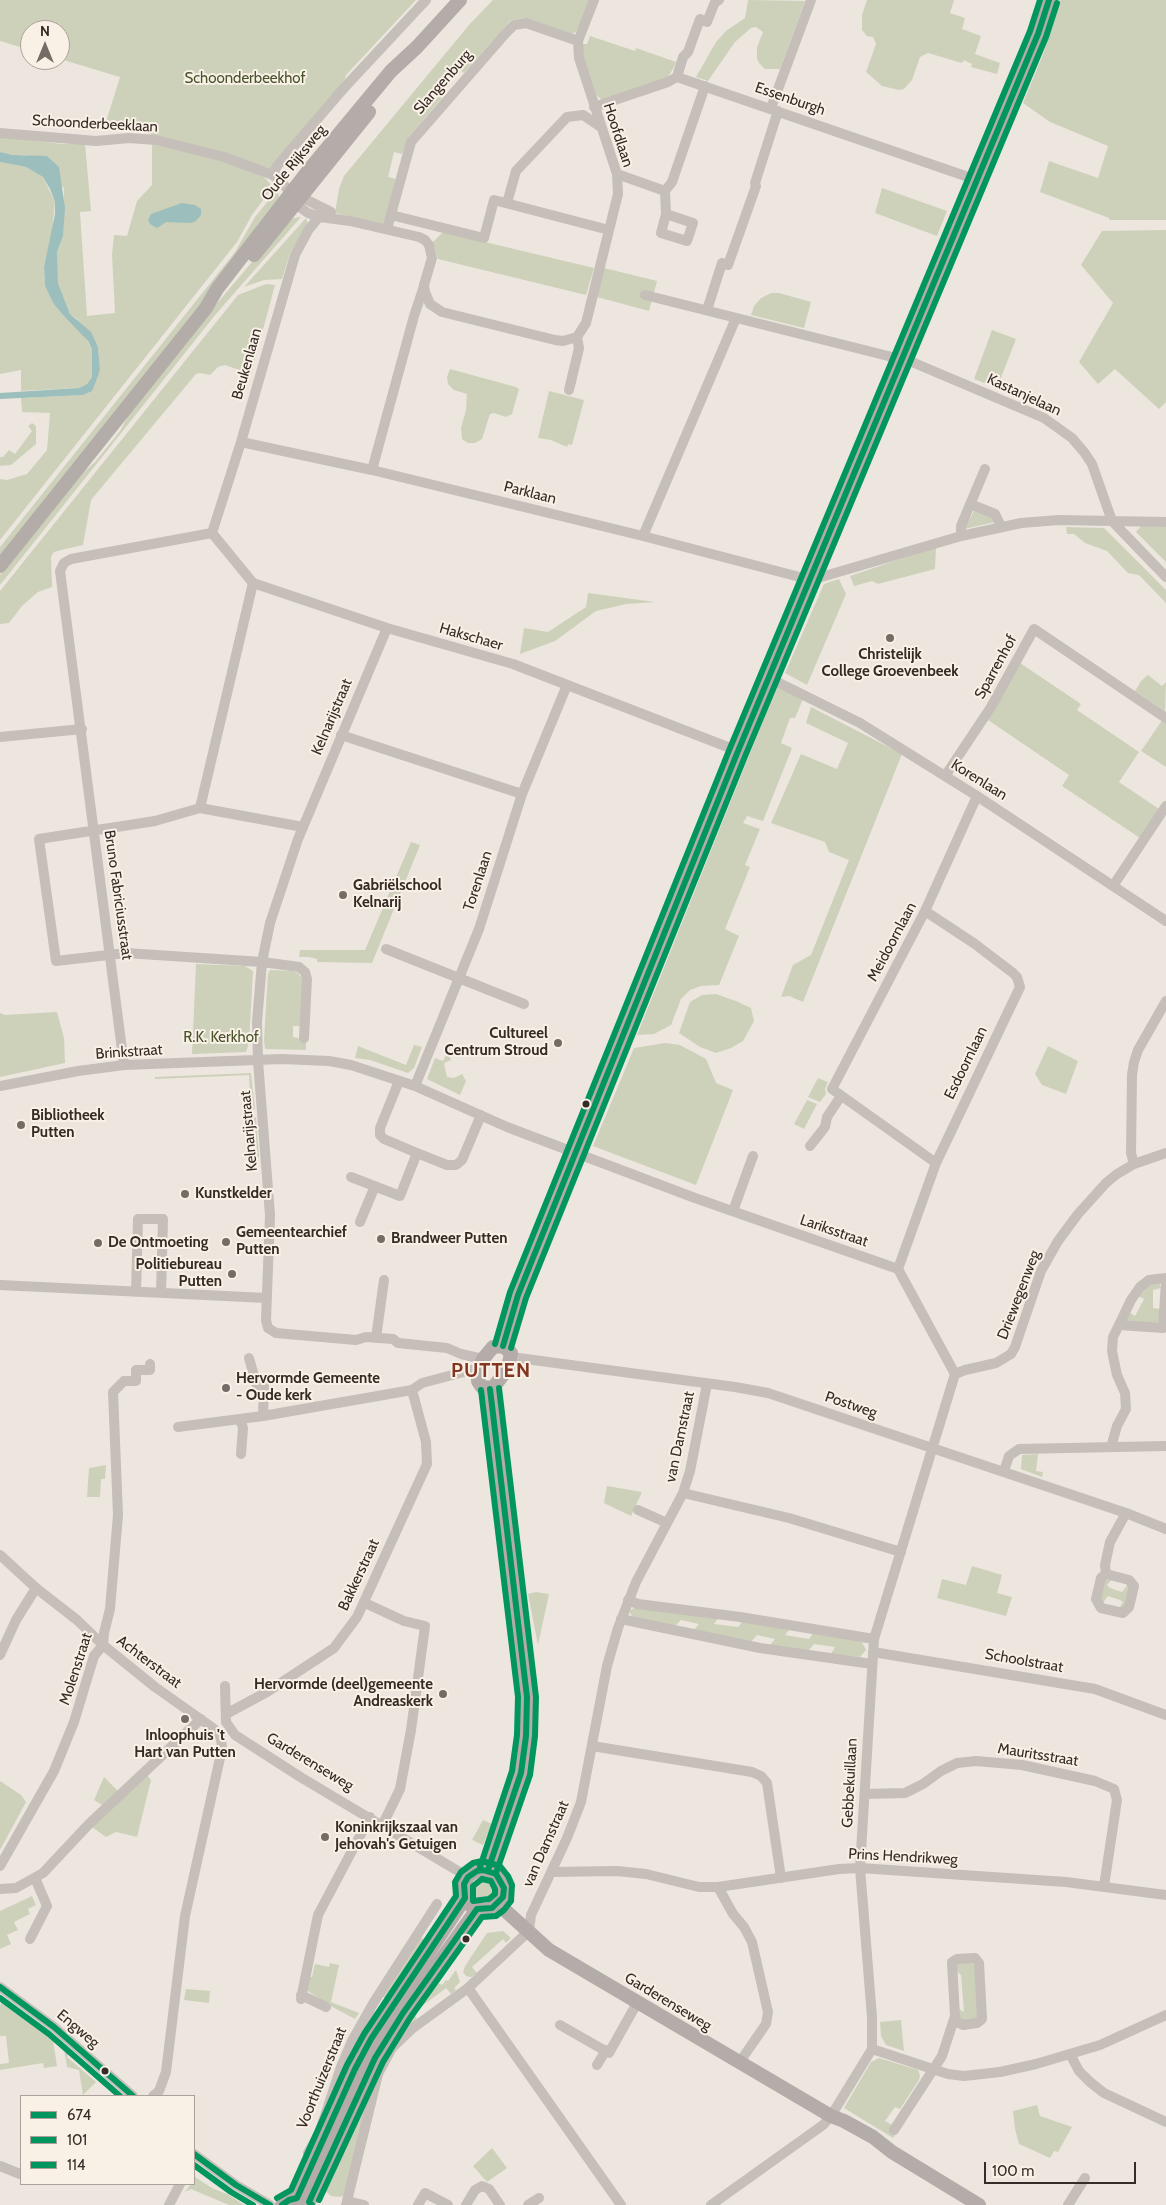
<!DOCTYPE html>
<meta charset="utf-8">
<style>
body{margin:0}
#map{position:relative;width:1166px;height:2205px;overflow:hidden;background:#ece6df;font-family:Cabin,sans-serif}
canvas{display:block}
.legend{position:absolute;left:20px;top:2095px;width:175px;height:90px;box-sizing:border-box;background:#f9f0e6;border:1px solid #aba19a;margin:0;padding:6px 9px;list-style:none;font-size:15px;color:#352b27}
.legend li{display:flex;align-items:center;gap:10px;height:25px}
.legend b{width:25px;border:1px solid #aba19a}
.north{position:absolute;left:20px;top:20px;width:50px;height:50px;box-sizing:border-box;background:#f9f0e6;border:1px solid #aba19a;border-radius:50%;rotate:0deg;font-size:14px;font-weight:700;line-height:20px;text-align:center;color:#352b27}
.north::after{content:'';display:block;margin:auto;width:18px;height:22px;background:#756c67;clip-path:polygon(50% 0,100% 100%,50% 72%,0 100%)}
.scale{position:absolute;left:984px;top:2162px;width:152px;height:22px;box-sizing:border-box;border:2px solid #352b27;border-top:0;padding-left:6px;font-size:15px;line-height:18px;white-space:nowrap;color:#352b27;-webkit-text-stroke:4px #f9f0e6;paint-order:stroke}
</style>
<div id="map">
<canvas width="1166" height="2205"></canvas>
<ul class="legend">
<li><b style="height:6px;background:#00965e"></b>674</li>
<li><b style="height:6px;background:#00965e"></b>101</li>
<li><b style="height:6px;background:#00965e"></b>114</li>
</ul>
<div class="north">N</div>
<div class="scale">100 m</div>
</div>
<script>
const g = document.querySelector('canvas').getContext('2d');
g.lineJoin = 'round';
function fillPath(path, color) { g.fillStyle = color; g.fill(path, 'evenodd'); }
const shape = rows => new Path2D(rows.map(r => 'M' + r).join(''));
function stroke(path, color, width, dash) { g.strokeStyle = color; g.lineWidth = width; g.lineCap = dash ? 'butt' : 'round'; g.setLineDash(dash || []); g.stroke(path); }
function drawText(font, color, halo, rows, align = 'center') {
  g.font = font + ' Cabin,sans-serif'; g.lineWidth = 4; g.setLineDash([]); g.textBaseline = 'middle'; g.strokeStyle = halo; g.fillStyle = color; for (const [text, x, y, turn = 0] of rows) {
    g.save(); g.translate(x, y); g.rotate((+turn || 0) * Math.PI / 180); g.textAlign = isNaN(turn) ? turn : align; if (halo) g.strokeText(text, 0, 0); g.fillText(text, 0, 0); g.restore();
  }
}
fillPath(shape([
 [0,0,416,0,346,75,345,79,276,170,128,128,105,125,120,77,60,59,60,30,30,30,30,50,0,41],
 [493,0,591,0,581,26,574,33,570,34,526,18,517,19,510,21,464,73,458,68,436,93,442,98,408,138,402,154,394,152,388,177,396,179,384,224,335,213,339,189,344,176,469,25],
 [748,0,805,1,780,69,765,69,759,63,757,59,757,47,763,32,756,27,751,28,735,42,708,81,696,77,716,42,726,31,745,18],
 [867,0,954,0,950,13,965,18,962,29,981,36,975,54,1000,63,997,74,971,67,972,64,964,60,962,63,928,53,920,57,912,80,904,89,899,90,882,86,866,72,876,44,873,37,867,36,862,30,862,15],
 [1059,0,1166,0,1166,220,1109,220,1109,218,1040,192,1049,161,1098,178,1108,146,1050,122,1023,103,1044,52],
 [590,36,635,51,636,48,676,62,674,67,666,80,605,99,601,99,596,95,583,60,583,44,587,44],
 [0,136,62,144,85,144,91,211,80,212,87,316,115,313,112,255,114,235,127,236,137,201,152,185,152,144,228,162,261,174,273,187,252,215,237,242,0,540,0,479,7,480,27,474,47,450,50,413,22,412,21,398,83,395,92,390,100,369,98,347,77,319,70,314,58,283,56,264,57,252,63,236,64,188,28,155,13,155,0,152],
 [0,162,26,167,43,177,55,202,52,231,44,267,45,286,53,303,63,315,84,335,92,349,92,377,87,384,79,388,21,391,21,370,0,374],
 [882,188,947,211,937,236,875,213],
 [277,190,280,199,184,327,0,556,0,547,235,252,255,217],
 [301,217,216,314,0,585,0,575,78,477,95,462,120,431,131,411,219,301,285,223,293,218],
 [306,218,308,225,290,253,282,279,264,280,244,287],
 [1166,230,1166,402,1159,409,1115,369,1098,384,1079,362,1113,303,1081,265,1102,231],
 [443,232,594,268,586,295,438,259,433,242],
 [604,268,657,281,649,311,597,297],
 [266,284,275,285,251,374,225,365,218,367,210,375,200,373,196,374,91,500,83,545,61,550,54,552,51,557,52,587,38,592,22,606,9,623,0,624,0,591,238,295],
 [771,293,779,293,811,302,804,328,751,315,754,306,761,298],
 [992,330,1016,339,997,388,974,379],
 [450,369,516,387,519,389,512,414,506,417,494,413,490,414,482,439,475,443,468,443,462,439,461,428,466,410,467,394,454,390,448,384,447,377],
 [549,391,584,400,572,445,568,444,567,447,551,440,538,438],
 [32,423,36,426,36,444,11,465,0,466,0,457,3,457,9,450,15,454,32,431,28,426],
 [974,511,991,515,995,522,964,529],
 [1141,526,1166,527,1166,562,1136,532],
 [1066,527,1104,528,1166,590,1166,603,1139,575,1128,573,1107,551,1085,543,1074,534,1067,534],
 [936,547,935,569,878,584,872,581,854,586,850,576],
 [839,579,846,594,807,685,785,673,824,584],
 [588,593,655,602,626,604,596,611,555,641,520,654,524,628,548,632,586,607],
 [1020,663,1081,704,1077,710,1139,752,1119,782,1159,809,1140,838,1062,786,1069,775,988,720],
 [1148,675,1162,686,1166,682,1165,711,1135,691,1141,681],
 [777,686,803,699,795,718,790,718,781,743,792,748,763,821,747,816,743,823,760,829,745,865,750,867,725,929,739,936,719,985,701,986,690,990,681,999,671,1025,654,1034,637,1035],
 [811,707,902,754,803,1002,789,996,781,997,793,965,811,955,849,860,829,852,825,842,771,823,801,754,837,769,848,743,806,723],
 [1163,719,1166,721,1166,767,1141,751],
 [411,842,420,845,372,963,317,962,317,959,309,957,299,957,300,950,365,950],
 [196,964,245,966,253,971,249,1043,246,1052,192,1054],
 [270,970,292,971,298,973,303,980,301,1026,293,1026,293,1037,306,1040,306,1050,265,1049,264,1040,268,974],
 [716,994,736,1001,751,1008,754,1021,743,1041,731,1048,716,1053,700,1047,679,1033,690,1002,702,995],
 [57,1012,64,1038,65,1063,0,1077,0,1013,5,1015],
 [665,1043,680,1045,706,1059,716,1083,733,1090,696,1185,593,1146,634,1048],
 [414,1045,422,1047,414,1068,408,1073,370,1060,355,1058,358,1046,406,1065],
 [1048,1046,1078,1061,1066,1094,1042,1085,1035,1074],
 [446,1055,450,1057,451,1060,444,1063,447,1077,454,1078,462,1074,466,1081,460,1095,427,1079,435,1058,443,1061],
 [251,1073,255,1109,251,1111,249,1075,155,1079,155,1077],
 [818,1078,828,1082,825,1089,826,1094,820,1102,808,1097],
 [807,1100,817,1104,804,1129,794,1124],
 [256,1117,259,1157,247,1160,246,1121],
 [1159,1282,1161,1288,1153,1290,1153,1308,1160,1309,1159,1322,1156,1324,1126,1323,1129,1312,1135,1316,1144,1299,1138,1296,1145,1286],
 [482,1410,490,1445,503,1545,500,1548],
 [1038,1454,1036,1471,1043,1472,1042,1477,1021,1469,1022,1455],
 [106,1465,105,1479,101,1479,100,1497,87,1497,89,1468],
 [607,1486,642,1492,631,1516,604,1503],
 [972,1566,1002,1575,997,1593,1012,1597,1006,1616,937,1598,942,1579,966,1585],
 [1112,1579,1107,1585,1110,1588,1122,1592,1128,1584,1130,1586,1124,1607,1118,1610,1123,1602,1120,1600,1108,1596,1102,1604,1100,1601,1105,1580],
 [536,1592,549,1594,538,1645,528,1594],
 [636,1607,719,1617,714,1624,738,1627,743,1621,791,1628,785,1635,809,1639,814,1632,862,1642,866,1650,860,1657,831,1654,835,1647,814,1644,808,1651,770,1645,775,1639,757,1635,751,1642,693,1631,699,1624,681,1620,674,1627,632,1616,629,1611],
 [146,1774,151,1780,137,1837,116,1832,106,1837,92,1827],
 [104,1777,118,1791,104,1806,94,1800],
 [0,1781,21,1795,26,1802,0,1850],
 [483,1820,492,1824,483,1845,472,1840],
 '471 1890a12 12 0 1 1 24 0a12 12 0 1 1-24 0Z',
 [32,1896,36,1905,28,1909,30,1914,14,1922,18,1930,7,1935,11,1944,0,1949,0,1911],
 [503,1931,511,1938,506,1943,503,1939,472,1967,477,1973,471,1977,466,1976,463,1972,465,1966,487,1933],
 [420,1937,425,1940,410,1964,412,1966,392,2003,382,1996],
 [971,1962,975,1966,979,2012,975,2020,960,2020,957,2008,964,2012,961,1975,954,1969,956,1964],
 [330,1963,339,1965,331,2002,359,2013,355,2019,327,2004,308,1991,309,1977,312,1977,315,1964,329,1967],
 [456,1970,460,1982,454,1988,456,1990,451,1994,446,1988,413,2013,417,2019,397,2035,380,2056,374,2069,344,2195,340,2197,331,2196,321,2187,360,2093,379,2055,409,2008,432,1980,442,1985,446,1980,448,1981],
 [186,1989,210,1991,209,2003,184,2000],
 [3,2001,53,2040,57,2066,44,2068,43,2063,0,2070,0,2064,9,2063,6,2036,0,2036,0,2005],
 [373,2011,383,2015,315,2148,349,2057],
 [901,2020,902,2031,904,2051,886,2045,881,2036,880,2022],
 [64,2049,69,2054,67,2057,96,2082,83,2095,79,2070,67,2067],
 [879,2058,918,2070,920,2075,919,2080,900,2109,895,2107,885,2121,892,2125,896,2133,893,2138,844,2108,871,2062],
 [1037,2105,1040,2116,1072,2127,1058,2152,1054,2151,1050,2158,1019,2144,1015,2129,1013,2111],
 [492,2148,507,2168,487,2182,473,2166],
 [195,2177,212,2188,229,2195,244,2205,229,2205,191,2189,185,2192,191,2184,194,2184]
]), '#cdd1ba');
fillPath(shape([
 [0,152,13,155,47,156,59,167,65,208,63,236,57,252,58,283,70,314,91,332,98,347,100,369,98,376,92,391,83,395,0,399,0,393,79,388,87,384,92,377,92,349,88,341,63,315,53,303,45,286,44,267,55,214,55,202,50,189,43,177,26,167,0,162],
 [182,203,195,205,201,209,201,215,196,221,191,223,166,222,157,228,150,224,148,220,151,214]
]), '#9cbebd');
stroke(shape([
 [677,77,683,57,688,52,700,19,707,22,715,2,719,0],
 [594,107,668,82,677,77,977,180],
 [771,108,811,0],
 [0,133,96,141,129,138,156,140,224,157,273,175],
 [617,174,665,191,672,182,705,86],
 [665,191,666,214,693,223,687,241,661,233,666,214],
 [293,198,295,204,308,213,320,217,350,221,419,237,425,240,429,245,432,258,424,285,425,292,430,304,442,312,555,340,563,341,577,337,586,323,618,194,617,174,579,58,578,41,594,0],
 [507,203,516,171,567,117,583,115,601,127],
 [331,212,291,192,273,175,277,166,344,88,426,0],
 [391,215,484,238,494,200,609,230],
 [387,229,411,142,505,34,514,25,526,23,578,41],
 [645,295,912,362,1044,418,1072,438,1084,452,1092,464,1112,521,1166,577],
 [707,310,722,263,728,265,756,186,755,183,778,111],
 [569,390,579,348,577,337],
 [241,442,372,470,643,536,811,580,961,536,1021,523,1059,520,1166,522],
 [372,470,414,316,424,286],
 [970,504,995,514,1001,526],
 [212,533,253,583,387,628,513,664,738,751],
 [212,533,241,442,295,255,309,229,325,210],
 [643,536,736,318],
 [961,536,961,526,985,469],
 [387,628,298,839,270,923,262,962,257,1022,258,1061,270,1215,266,1320,268,1328,276,1333,356,1340,366,1337,393,1339,398,1343,447,1348,461,1354,483,1359],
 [769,678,860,723,977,796,1166,921],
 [341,735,522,794],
 [0,737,82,729],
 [945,776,991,707,1034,629,1166,718],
 [200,808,253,583],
 [303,827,200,808,155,821,39,839,56,961,126,953,262,962,299,967,305,972,307,979,304,1038],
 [1113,886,1166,806],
 [386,949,524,1004],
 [124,1065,60,571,64,563,71,559,212,533],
 [399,1081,380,1128,380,1135,384,1139,417,1153,447,1165,456,1165,462,1160,481,1115],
 [0,1086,78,1071,124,1065,282,1059,329,1061,351,1065,415,1086,507,1127,695,1198,898,1269,955,1374,874,1639,860,1868,872,2017,872,2049,831,2116,823,2125,711,2205],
 [415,1086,479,929,522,794,567,685],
 [810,1146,825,1127,827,1117,841,1096],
 [936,1163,832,1089,925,911,977,796],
 [1134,1164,1131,1153,1132,1075,1134,1062,1138,1050,1166,1001],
 [351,1177,400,1196,417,1153],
 [733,1211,753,1156],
 [360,1222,375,1186],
 [898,1269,936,1163,1020,987,1017,977,1013,973,975,944,925,911],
 [1166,1278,1149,1280,1140,1287,1131,1300,1119,1325,1163,1328,1166,1282],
 [0,1285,266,1298],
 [136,1292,138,1219,163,1219,161,1293],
 [376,1338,384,1280],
 [511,1357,735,1387,768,1393,1126,1513,1166,1529],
 [249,1358,257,1386,264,1386,263,1416],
 [955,1374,965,1370,996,1363,1011,1354,1015,1347,1041,1271,1058,1241,1078,1214,1106,1183,1117,1174,1134,1164,1166,1153],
 [240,1419,243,1428,241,1454],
 [178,1427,263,1416,412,1390,422,1383,479,1368],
 [1111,1447,1117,1426,1126,1409,1125,1393,1117,1375,1112,1351,1113,1337,1119,1325],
 [1004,1471,1009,1456,1019,1449,1166,1446],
 [683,1493,789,1518,901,1552],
 [638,1510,667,1523],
 [0,1555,36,1588,77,1620,103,1645,155,1687,213,1728,221,1738,222,1749,185,1916,166,2072,159,2091,153,2096],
 [1106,1574,1129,1580,1134,1586,1129,1607,1123,1613,1101,1608,1096,1599,1101,1578,1106,1574,1105,1565,1110,1542,1126,1513],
 [628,1600,638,1604,740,1617,874,1639],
 [365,1603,404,1621,425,1626,411,1730,400,1789,383,1824],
 [621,1619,760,1648,872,1664],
 [873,1652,1095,1689,1166,1715],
 [0,1655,16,1620,36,1588],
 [225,1686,226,1722,235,1735,302,1778,468,1877],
 [226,1714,267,1692,334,1648,357,1617,427,1464,426,1442,412,1390],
 [592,1746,752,1772,761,1776,767,1783,781,1878],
 [865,1794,905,1793,923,1784,941,1771,957,1763,976,1761,1022,1765,1095,1781,1114,1789,1117,1800,1104,1886],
 [0,1866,54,1771,74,1722,94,1656,103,1645,104,1633,110,1609,118,1515,113,1392,124,1381,136,1381,136,1370,150,1370,150,1364],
 [551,1872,617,1871,646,1874,699,1887,718,1887,839,1869,860,1868,1066,1882,1166,1895],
 [718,1887,733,1914,744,1927,752,1942,768,2012,766,2024,739,2063],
 [0,1889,16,1888,43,1873,89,1824,201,1719],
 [30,1939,47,1906,35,1878],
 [0,1987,54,2027,133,2096],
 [468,1988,621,2205],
 [301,1995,326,2007],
 [301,1999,318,1915,370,1817],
 [560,2025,609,2053,637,2003],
 [872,2049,948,2074,964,2076,1000,2072,1036,2064,1100,2045,1166,2015],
 [1070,2054,1079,2071,1090,2082,1104,2093,1166,2122],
 [597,2065,606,2050],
 [894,2130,942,2056,955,2016,952,1962,957,1959,975,1958,979,1963,982,2019,977,2023,963,2025,957,2022,955,2016],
 [194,2154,236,2185,270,2205],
 [0,2166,20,2174],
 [312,2168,308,2153,319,2134,341,2067,352,2041,374,2002,437,1904],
 [347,2201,364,2205],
 [169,2205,180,2184],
 [346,2205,378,2074,392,2048,413,2028,468,1988,529,1931,531,1915,567,1838,581,1802,607,1666,618,1628,636,1582,683,1493,690,1471,707,1384],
 [418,2205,425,2193,448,2205],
 [466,2205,475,2190,482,2186,489,2189,500,2205],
 [528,2205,539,2198],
 [1068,2205,1085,2178]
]), '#c5beb9', 10);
stroke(shape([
 [254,255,369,112],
 [0,566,206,308,217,289,308,171,391,71,417,47,460,0],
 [503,1346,518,1295,575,1153,738,751,1038,34,1049,0],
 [503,1346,511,1353,508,1368,493,1388,482,1387,478,1381,478,1375,483,1359,493,1347,503,1346],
 '463 1890a20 20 0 1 1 40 0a20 20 0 1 1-40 0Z',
 [488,1870,521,1773,526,1736,527,1697,490,1389],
 [498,1904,549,1950,831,2116,844,2121,873,2137,892,2152,979,2205],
 [297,2198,312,2168,355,2069,371,2039,465,1898],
 [309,2202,375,2058,403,2013,477,1909],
 [282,2205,289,2200,297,2198,306,2200]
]), '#b3aca8', 14);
stroke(shape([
 [503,1346,518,1295,738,751,1038,34,1049,0],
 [488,1870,521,1773,526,1736,527,1697,490,1389],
 [0,1987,54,2027,133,2096],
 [194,2154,236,2185,270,2205],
 [282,2205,289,2200,297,2198,355,2069,371,2039,465,1898,464,1884,468,1877,477,1871,483,1870,496,1874,504,1888,503,1897,492,1908,477,1909,403,2013,375,2058,309,2202,312,2205]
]), '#00965e', 6);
stroke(shape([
 [511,1348,526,1298,746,754,1046,37,1057,3],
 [496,1873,530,1775,535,1736,536,1697,499,1388],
 [482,1879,491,1881,495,1889,495,1894,489,1899,473,1901,473,1886,482,1879],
 [0,1998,49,2034,120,2096],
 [194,2165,231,2192,253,2205]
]), '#00965e', 6);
stroke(shape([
 [495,1344,510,1292,730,748,1030,31,1040,0],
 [480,1867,512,1771,517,1735,518,1697,481,1390],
 [277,2198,291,2190,347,2065,364,2034,456,1896,455,1882,461,1872,473,1863,482,1861,500,1866,508,1876,512,1885,511,1901,504,1910,496,1916,482,1917,410,2018,383,2062,319,2200]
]), '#00965e', 6);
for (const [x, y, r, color] of [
 [890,638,5,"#756c67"],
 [343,895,5,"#756c67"],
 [558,1043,5,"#756c67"],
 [586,1104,4.5,"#352b27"],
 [21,1125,5,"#756c67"],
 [185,1194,5,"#756c67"],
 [381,1239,5,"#756c67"],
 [226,1242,5,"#756c67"],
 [98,1243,5,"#756c67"],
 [232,1274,5,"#756c67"],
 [226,1388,5,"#756c67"],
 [443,1694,5,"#756c67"],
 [185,1719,5,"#756c67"],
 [325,1837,5,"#756c67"],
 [466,1939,4.5,"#352b27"],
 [105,2071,4.5,"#352b27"]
]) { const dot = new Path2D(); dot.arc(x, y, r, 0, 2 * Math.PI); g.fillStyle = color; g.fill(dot); stroke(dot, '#f9f0e6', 2); }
drawText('15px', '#46532b', '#f9f0e6', [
 ["Schoonderbeekhof",245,79],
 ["R.K. Kerkhof",221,1038]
]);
drawText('15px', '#352b27', '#f9f0e6', [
 ["Slangenburg",443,82,-49],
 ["Essenburgh",790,99,19],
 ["Schoonderbeeklaan",95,124,3],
 ["Hoofdlaan",618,135,72],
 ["Oude Rijksweg",294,163,-51],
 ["Beukenlaan",247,364,-74],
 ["Kastanjelaan",1024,395,25],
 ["Parklaan",530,493,14],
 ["Hakschaer",471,637,16],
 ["Sparrenhof",996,667,-61],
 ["Kelnarijstraat",332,717,-67],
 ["Korenlaan",979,780,32],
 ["Torenlaan",478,881,-72],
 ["Bruno Fabriciusstraat",118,895,82],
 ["Meidoornlaan",892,942,-62],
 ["Brinkstraat",129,1052,-4],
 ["Esdoornlaan",966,1063,-64],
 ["Kelnarijstraat",249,1131,-95],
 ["Lariksstraat",834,1231,19],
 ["Driewegenweg",1019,1295,-69],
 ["Postweg",851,1405,19],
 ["van Damstraat",680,1437,-78],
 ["Bakkerstraat",359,1575,-65],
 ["Schoolstraat",1024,1661,10],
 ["Achterstraat",149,1662,37],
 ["Molenstraat",76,1669,-72],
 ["Mauritsstraat",1038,1755,9],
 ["Garderenseweg",310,1762,31],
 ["Gebbekuillaan",850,1783,-87],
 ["van Damstraat",546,1844,-66],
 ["Prins Hendrikweg",903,1857,3],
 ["Garderenseweg",668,2002,31],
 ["Engweg",78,2029,40],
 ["Voorthuizerstraat",322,2078,-68]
]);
drawText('bold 15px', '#352b27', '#f9f0e6', [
 ["Christelijk",890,655,"center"],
 ["College Groevenbeek",890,672,"center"],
 ["Gabriëlschool",353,886],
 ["Kelnarij",353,903],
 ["Cultureel",548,1034,"right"],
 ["Centrum Stroud",548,1051,"right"],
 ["Bibliotheek",31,1116],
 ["Putten",31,1133],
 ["Kunstkelder",195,1194],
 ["Gemeentearchief",236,1233],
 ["Putten",236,1250],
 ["Brandweer Putten",391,1239],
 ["De Ontmoeting",108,1243],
 ["Politiebureau",222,1265,"right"],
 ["Putten",222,1282,"right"],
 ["Hervormde Gemeente",236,1379],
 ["- Oude kerk",236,1396],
 ["Hervormde (deel)gemeente",433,1685,"right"],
 ["Andreaskerk",433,1702,"right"],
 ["Inloophuis 't",185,1736,"center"],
 ["Hart van Putten",185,1753,"center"],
 ["Koninkrijkszaal van",335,1828],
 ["Jehovah's Getuigen",335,1845]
], 'left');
g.letterSpacing = '1px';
drawText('bold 20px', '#833622', '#f9f0e6', [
 ["PUTTEN",491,1371]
]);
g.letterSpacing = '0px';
</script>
